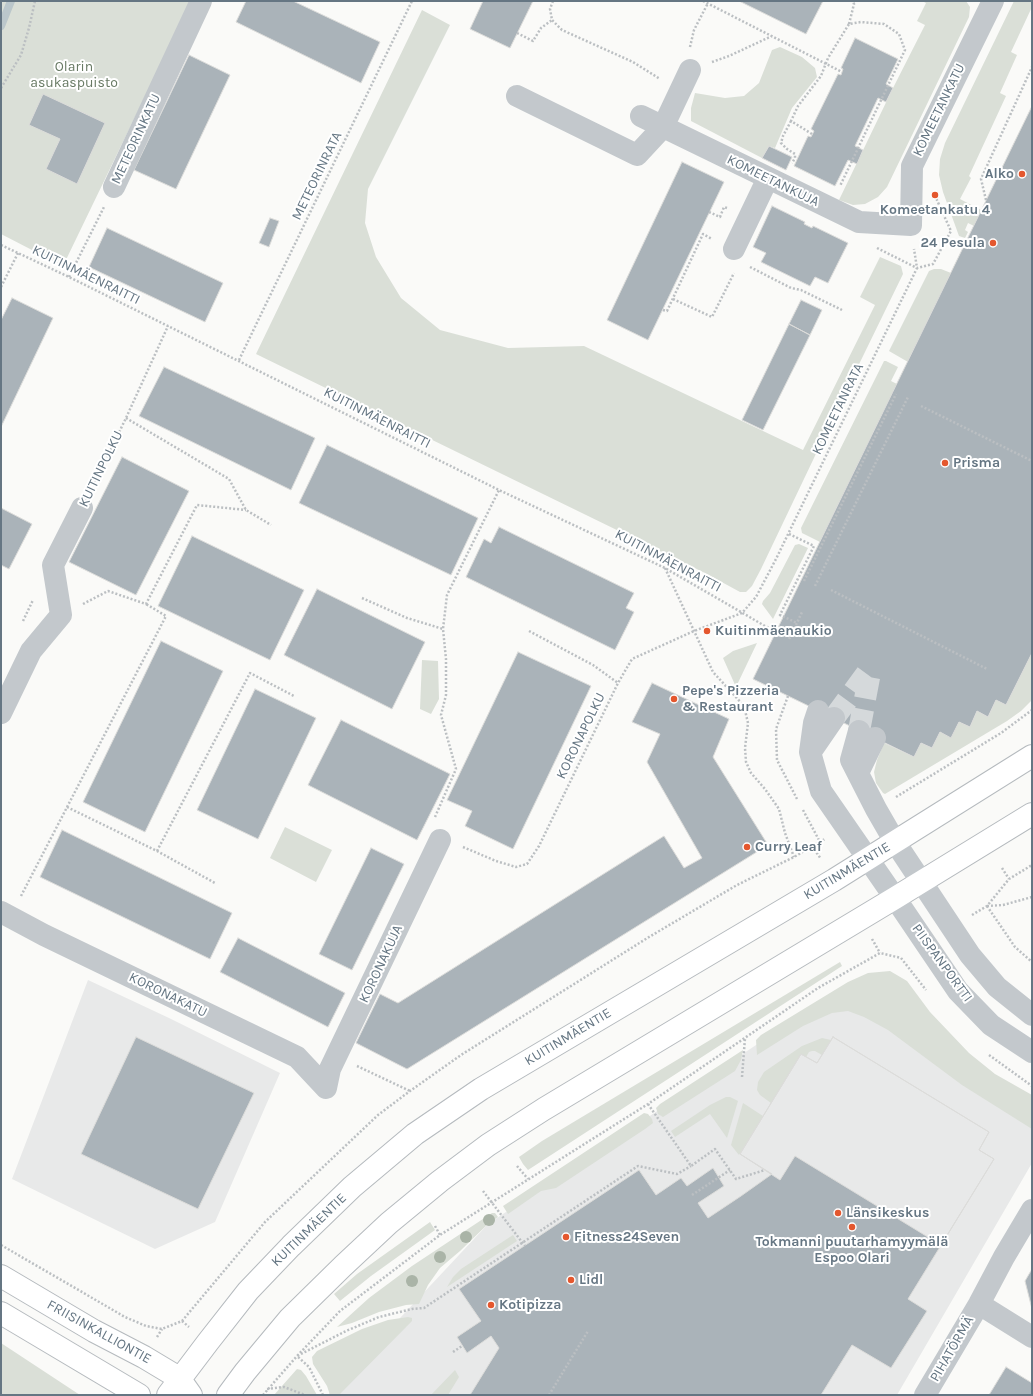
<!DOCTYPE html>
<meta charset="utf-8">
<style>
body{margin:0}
#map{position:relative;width:1033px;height:1396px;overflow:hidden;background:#fafaf8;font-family:Karla,sans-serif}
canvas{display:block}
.frame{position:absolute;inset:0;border:2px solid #657683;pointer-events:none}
</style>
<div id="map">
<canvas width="1033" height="1396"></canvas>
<div class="frame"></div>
</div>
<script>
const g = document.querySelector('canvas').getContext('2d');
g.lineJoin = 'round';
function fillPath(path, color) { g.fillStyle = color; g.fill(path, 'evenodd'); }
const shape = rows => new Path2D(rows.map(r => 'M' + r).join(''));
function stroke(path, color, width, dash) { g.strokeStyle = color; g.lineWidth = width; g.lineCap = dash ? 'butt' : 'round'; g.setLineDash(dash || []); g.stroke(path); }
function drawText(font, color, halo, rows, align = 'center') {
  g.font = font + ' Karla,sans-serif'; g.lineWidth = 4; g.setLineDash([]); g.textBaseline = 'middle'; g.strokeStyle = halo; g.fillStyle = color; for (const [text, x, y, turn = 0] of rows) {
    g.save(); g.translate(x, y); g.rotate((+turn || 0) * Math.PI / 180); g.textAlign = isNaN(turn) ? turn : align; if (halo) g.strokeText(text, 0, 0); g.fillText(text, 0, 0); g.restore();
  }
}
fillPath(shape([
 [88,980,169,1018,280,1073,215,1222,155,1249,12,1179],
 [851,1005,1032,1115,1032,1163,897,1395,328,1395,488,1224,804,1013]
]), '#e8e9e9');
fillPath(shape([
 [1,1,191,1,63,266,1,234],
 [922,1,966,1,970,7,969,17,887,187,878,197,865,204,853,205,839,200,893,88,925,25,917,21,926,3],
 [1014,1,1032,1,1032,7,1011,52,1017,55,1000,93,1006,96,969,176,971,178,960,199,981,210,974,226,968,223,965,230,968,232,965,238,959,236,943,192,939,175,940,159,945,143],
 [422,10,450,25,368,189,365,223,376,257,401,298,440,330,508,348,584,346,803,450,875,305,860,297,880,257,901,266,903,274,845,393,761,569,752,586,746,592,740,592,707,574,256,354],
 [780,47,802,57,815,68,817,77,792,108,775,148,769,146,762,158,691,121,691,108,695,93,725,98,744,96,759,83,772,50],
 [934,269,941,269,951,273,908,362,889,351,929,271],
 [884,361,886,361,898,367,891,381,897,384,820,542,802,533,801,528],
 [799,544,808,548,773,619,762,604,763,601,770,593,795,545],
 [757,643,736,687,723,658,733,651],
 [1032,653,1032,700,1021,711,1007,721,885,794,883,793,876,783,874,772,877,760,884,743,914,757,921,743,932,748,940,732,951,737,959,722,970,727,977,711,988,717,996,700,1006,705],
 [422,660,438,661,439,699,431,714,420,709],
 [285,827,332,850,316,882,270,858],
 [840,962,842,966,528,1170,523,1164,519,1157,542,1141],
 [890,971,907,981,930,1012,969,1053,995,1074,1032,1095,1032,1129,962,1085,888,1030,864,1017,848,1011,832,1013,803,1026,757,1055,756,1040,761,1035,848,982,868,973],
 [822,1038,831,1040,822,1055,815,1051,812,1051,809,1052,806,1057,801,1054,771,1103,760,1095,757,1090,758,1082,764,1072,802,1046],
 [743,1050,741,1060,735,1071,663,1117,658,1114,656,1108,660,1104],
 [726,1097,730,1097,738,1101,727,1138,710,1114,675,1137,671,1131,710,1105],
 [743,1103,763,1116,739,1155,731,1145],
 [644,1113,648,1114,652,1119,653,1123,645,1129,556,1188,541,1191,508,1214,503,1206],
 [492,1213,495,1213,498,1217,488,1224,460,1251,440,1268,428,1285,419,1304,406,1305,379,1312,352,1323,337,1327,369,1298,412,1266],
 [430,1222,435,1230,371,1276,340,1301,334,1294,357,1274],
 [513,1235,517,1241,447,1287,453,1277,461,1269],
 [408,1317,412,1318,412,1321,339,1395,330,1395,327,1386,313,1364,312,1357,317,1351,362,1329,388,1320],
 [1,1343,80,1395,1,1395],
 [297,1369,301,1370,306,1376,317,1395,274,1395],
 [455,1370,459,1377,448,1395,431,1395]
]), '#dadfd7');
stroke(shape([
 [1,26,11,1]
]), '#bbc7cb', 8);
const building = shape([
 [246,1,293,1,380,42,361,83,236,22,246,1],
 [483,1,533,1,510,48,470,29,483,1],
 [739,1,823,1,806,34,739,1],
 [855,38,898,59,886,84,893,88,886,102,878,98,855,146,863,150,857,164,848,160,835,186,794,166,808,136,811,137,814,131,811,129,838,74,841,75,843,69,841,68,855,38],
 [189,55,230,75,176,189,134,170,189,55],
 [43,94,105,123,77,184,46,169,60,139,29,125,43,94],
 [1032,106,1032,653,1006,705,996,700,988,717,977,711,970,727,959,722,951,738,940,732,932,748,921,743,914,757,753,679,1032,106],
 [769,146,792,157,786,170,762,158,769,146],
 [682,162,724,182,648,340,607,320,682,162],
 [772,206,805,222,804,224,812,228,813,226,848,243,828,283,815,277,810,286,761,262,766,253,753,247,772,206],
 [270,218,279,221,269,247,259,243,270,218],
 [107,228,223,283,205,322,89,267,107,228],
 [12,298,53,318,1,427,1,320,12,298],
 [801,300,822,310,810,335,789,324,801,300],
 [789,324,810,335,763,430,742,420,789,324],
 [164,367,315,438,291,490,139,416,164,367],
 [327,445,478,518,451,575,299,503,327,445],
 [122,457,189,491,136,595,69,562,122,457],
 [1,508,32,524,9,569,1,565,1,508],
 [499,527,634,593,626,608,634,612,615,650,466,577,484,539,491,543,499,527],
 [192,536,304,590,270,660,158,606,192,536],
 [317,589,425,642,392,709,284,655,317,589],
 [161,641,223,671,145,832,83,802,161,641],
 [518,652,591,686,513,849,465,826,472,811,447,800,518,652],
 [652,683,729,719,713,757,768,845,407,1069,356,1043,380,994,398,1003,664,836,684,868,702,858,647,762,660,734,632,722,652,683],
 [255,689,316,718,258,839,197,810,255,689],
 [341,720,450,774,417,840,308,785,341,720],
 [62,830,232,913,210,959,40,877,62,830],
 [371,848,404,864,352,970,319,954,371,848],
 [238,938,345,993,328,1027,220,972,238,938],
 [136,1037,254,1093,198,1209,81,1154,136,1037],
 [833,1037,989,1132,979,1150,994,1159,941,1245,795,1156,780,1180,740,1154,801,1054,817,1063,833,1037],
 [833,1037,989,1132,979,1150,994,1159,908,1299,927,1311,891,1368,852,1345,821,1395,470,1395,499,1348,491,1336,467,1353,457,1337,481,1321,459,1289,639,1170,656,1195,681,1178,687,1186,713,1168,724,1186,698,1203,708,1218,741,1196,772,1174,740,1154,801,1054,817,1063,833,1037],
 [1032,1269,1032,1309,1025,1281,1032,1269],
 [1006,1367,1032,1383,1032,1395,989,1395,1006,1367]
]);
fillPath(building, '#aab3b9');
stroke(building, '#dcdcda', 1);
stroke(shape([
 [834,718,867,673],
 [859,731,871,667]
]), '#d5d9db', 22, [22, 11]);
const major = shape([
 [1,1276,94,1331,144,1357,179,1378,191,1395],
 [1,1313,139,1395],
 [168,1395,208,1342,248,1291,291,1246,352,1187,415,1134,481,1089,834,880,1032,756],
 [228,1395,245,1372,290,1318,343,1266,389,1223,440,1181,488,1145,544,1109,895,898,1032,814]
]);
stroke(major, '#b5babe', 24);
stroke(shape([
 [553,1,550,9,552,20,562,30,633,62,660,79],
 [703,1,842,72],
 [849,24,854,4,853,1],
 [517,33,533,41,541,28,552,20],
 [690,47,694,30,708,3],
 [712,62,729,56,772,36],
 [1,88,21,55,29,28,35,1],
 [791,121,783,136,781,143,787,149,795,154,795,158,792,163],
 [812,134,791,121,798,106,821,76,828,58,849,24,861,22,884,24,899,34,905,50,840,186],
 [986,200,981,179,1032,67],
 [709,212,720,217,724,207,727,208],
 [1,245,69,277,499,490,665,568,765,626,790,638,802,612],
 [877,248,917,268,933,264,951,231,936,198],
 [750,267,791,288,801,290,842,310],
 [69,277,104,207],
 [1,287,18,253],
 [673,299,712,317,734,273],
 [663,310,667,311,703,234,712,239],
 [239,360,412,1],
 [921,406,1032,461],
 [126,418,229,479,246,510,271,525],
 [93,486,126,418,168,326],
 [789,534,814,546,780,615,797,623],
 [665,568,713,672,744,706,748,723,745,748,746,762,751,773,765,789,779,809,785,833,794,857],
 [804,581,896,394],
 [815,586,908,397],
 [831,590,987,669],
 [362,598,407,618,443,629],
 [83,604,108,591,146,604,197,505,246,510],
 [23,621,33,600],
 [529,631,593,665,618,683],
 [788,696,776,729,777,760,797,799],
 [896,797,1001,733,1032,710],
 [67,807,157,851,215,883],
 [803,810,820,842],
 [435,817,456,769,441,715,446,695,446,659,443,629,447,595,499,490],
 [812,846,821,859],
 [463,847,496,861,516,867,527,864,539,846,618,683,632,659,694,631,742,613,756,597,776,559,917,268,914,249],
 [157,851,250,673,294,696],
 [1002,868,1009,879],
 [21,896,166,616,146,604],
 [987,906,1015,947,1032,962],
 [987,906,1003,905,1032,897],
 [972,915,987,906,1009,879,1032,865],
 [872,939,880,953],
 [989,1055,1032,1086],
 [357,1066,410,1091],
 [742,1077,745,1038],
 [648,1104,691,1166,715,1149,736,1179,765,1170],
 [517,1166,528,1179],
 [483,1191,525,1246],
 [692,1195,730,1170],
 [435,1226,440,1235],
 [1,1245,125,1317,146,1326,162,1329,182,1321,265,1222,378,1115,410,1091,461,1055,649,937,737,885,794,857,825,839],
 [182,1321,189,1327],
 [157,1337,162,1329],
 [453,1352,462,1346],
 [267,1389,284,1387,305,1395],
 [263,1395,297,1356,340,1311,440,1235,648,1104,818,988,880,953,901,958,926,990],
 [323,1395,309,1367,297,1356,346,1331,379,1317,412,1309,424,1308,638,1166,677,1174,691,1166],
 [549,1395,588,1331]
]), '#bbbfc2', 2.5, [2, 2]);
stroke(shape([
 [517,96,637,155,663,127,690,70],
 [641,116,859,222,911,225,912,166,993,1],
 [114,187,201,1],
 [734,249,768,178],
 [818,711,814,723,810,752,821,791,895,898,958,991,991,1025,1032,1052],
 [1,713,31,651,61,615,53,565,82,508],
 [859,731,851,760,876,809,895,842,970,955,997,987,1032,1015],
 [812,750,834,718],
 [858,773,875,738],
 [1,912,44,935,297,1057,326,1088],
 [326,1088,330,1069,440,840],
 [979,1304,1032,1337],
 [925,1395,979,1304,1004,1257,1032,1210]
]), '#c3c8cc', 22);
stroke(major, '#fff', 22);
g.fillStyle = '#aab4a7';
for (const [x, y] of [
 [489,1220],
 [466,1237],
 [440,1257],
 [412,1281]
]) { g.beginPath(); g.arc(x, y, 6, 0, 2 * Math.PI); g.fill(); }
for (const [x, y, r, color] of [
 [1022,174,4,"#e4572e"],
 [935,195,4,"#e4572e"],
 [993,243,4,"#e4572e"],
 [945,463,4,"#e4572e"],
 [707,631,4,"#e4572e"],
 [674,699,4,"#e4572e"],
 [747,847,4,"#e4572e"],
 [838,1213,4,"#e4572e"],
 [852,1227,4,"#e4572e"],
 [566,1237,4,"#e4572e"],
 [571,1280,4,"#e4572e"],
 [491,1305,4,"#e4572e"]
]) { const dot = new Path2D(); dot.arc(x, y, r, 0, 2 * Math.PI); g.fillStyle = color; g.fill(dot); stroke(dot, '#fff', 1.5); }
drawText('14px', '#687a64', '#fff', [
 ["Olarin",74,67],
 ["asukaspuisto",74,83]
]);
drawText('14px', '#657683', '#fff', [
 ["KOMEETANKATU",939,110,-64],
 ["METEORINKATU",136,139,-65],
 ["METEORINRATA",317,176,-64],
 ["KOMEETANKUJA",773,181,26],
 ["KUITINMÄENRAITTI",86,275,26],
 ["KOMEETANRATA",838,409,-64],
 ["KUITINMÄENRAITTI",377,418,27],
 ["KUITINPOLKU",101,469,-64],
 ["KUITINMÄENRAITTI",668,561,28],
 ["KORONAPOLKU",581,736,-64],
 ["KUITINMÄENTIE",847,871,-31],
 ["PIISPANPORTTI",942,963,54],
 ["KORONAKUJA",381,964,-65],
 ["KORONAKATU",168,995,26],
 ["KUITINMÄENTIE",568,1037,-31],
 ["KUITINMÄENTIE",309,1230,-44],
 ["FRIISINKALLIONTIE",99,1332,29],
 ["PIHATÖRMÄ",952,1349,-60]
]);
drawText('bold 14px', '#657683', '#fff', [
 ["Alko",1014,174,"right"],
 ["Komeetankatu 4",935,210,"center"],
 ["24 Pesula",985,243,"right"],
 ["Prisma",953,463],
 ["Kuitinmäenaukio",715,631],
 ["Pepe's Pizzeria",682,691],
 ["& Restaurant",682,707],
 ["Curry Leaf",755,847],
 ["Länsikeskus",846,1213],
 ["Fitness24Seven",574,1237],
 ["Tokmanni puutarhamyymälä",852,1242,"center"],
 ["Espoo Olari",852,1258,"center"],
 ["Lidl",579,1280],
 ["Kotipizza",499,1305]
], 'left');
</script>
